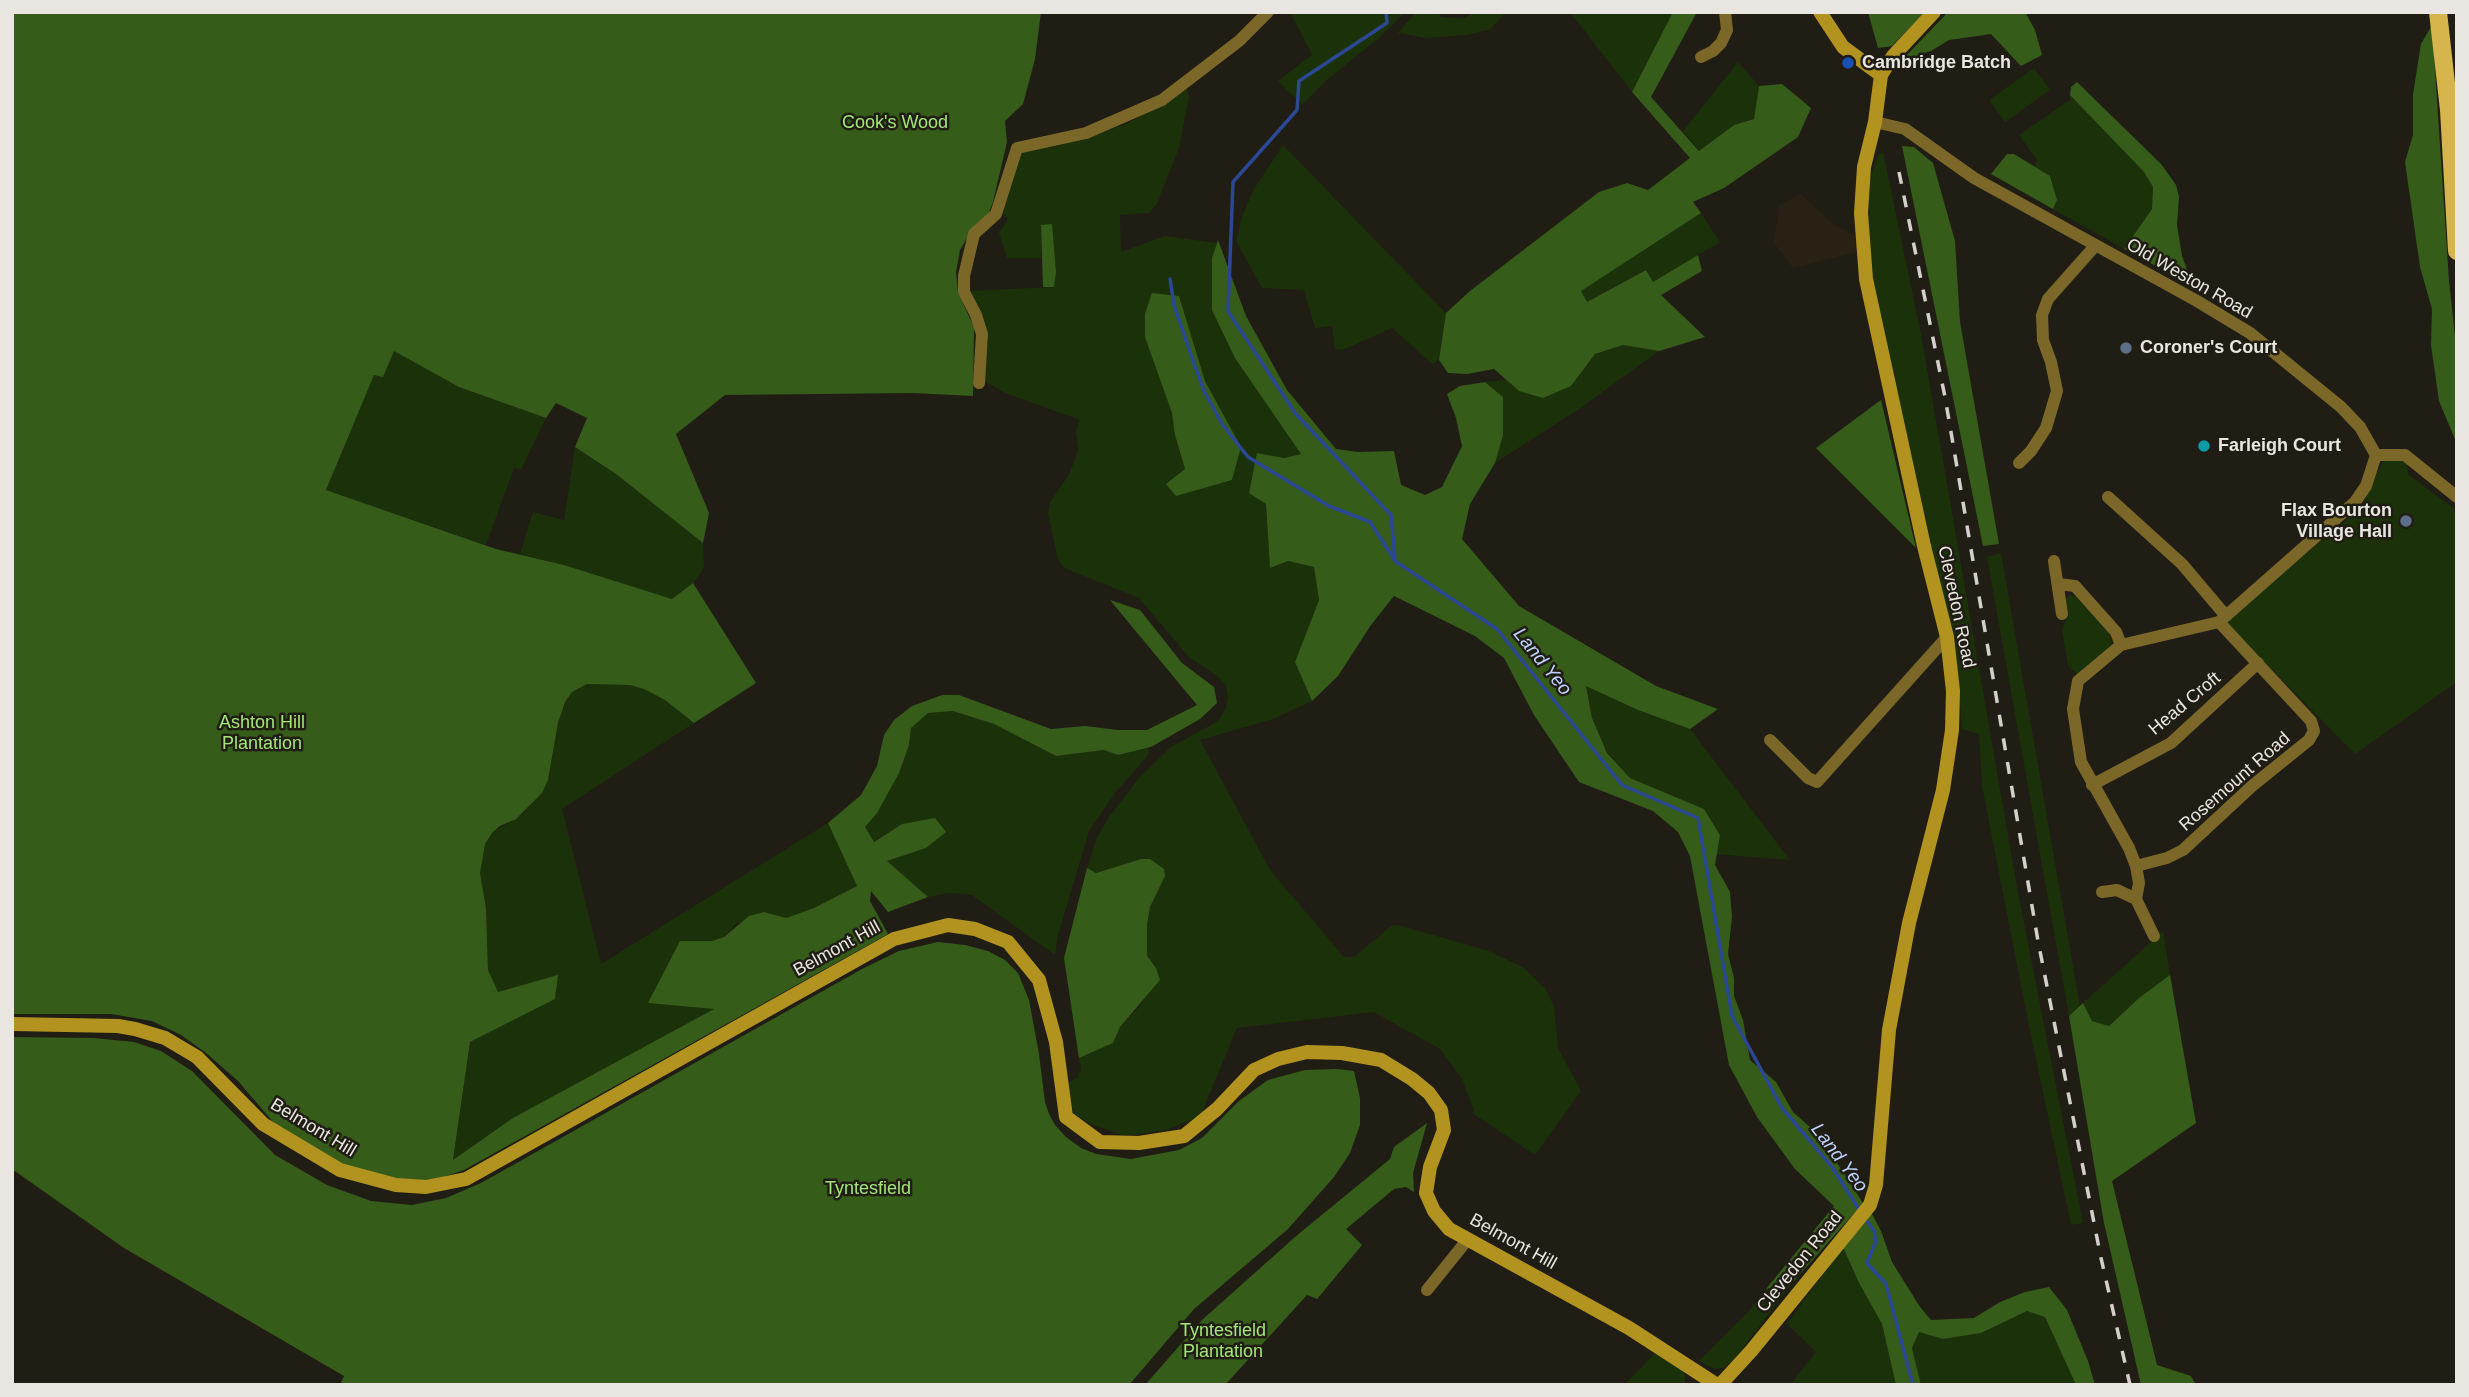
<!DOCTYPE html>
<style>
body{margin:0}
#map{position:relative;width:2469px;height:1397px;overflow:hidden;background:#201d15;font-family:Helvetica,sans-serif}
canvas{display:block}
.frame{position:absolute;inset:0;border:14px solid #e9e6e1;pointer-events:none}
</style>
<div id="map">
<canvas width="2469" height="1397"></canvas>
<div class="frame"></div>
</div>
<script>
const g = document.querySelector('canvas').getContext('2d');
g.lineJoin = 'round';
function fillPath(path, color) { g.fillStyle = color; g.fill(path, 'evenodd'); }
const shape = rows => new Path2D(rows.map(r => 'M' + r).join(''));
function stroke(path, color, width, dash) { g.strokeStyle = color; g.lineWidth = width; g.lineCap = dash ? 'butt' : 'round'; g.setLineDash(dash || []); g.stroke(path); }
function drawText(font, color, halo, rows, align = 'center') {
  g.font = font + ' Helvetica,sans-serif'; g.lineWidth = 5; g.setLineDash([]); g.textBaseline = 'middle'; g.strokeStyle = halo; g.fillStyle = color; for (const [text, x, y, turn = 0] of rows) {
    g.save(); g.translate(x, y); g.rotate((+turn || 0) * Math.PI / 180); g.textAlign = isNaN(turn) ? turn : align; if (halo) g.strokeText(text, 0, 0); g.fillText(text, 0, 0); g.restore();
  }
}
fillPath(shape([
 [1801,194,1832,223,1849,233,1855,234,1856,252,1793,268,1774,243,1779,205]
]), '#292214');
fillPath(shape([
 [1290,12,1405,12,1380,37,1328,79,1302,105,1278,81,1312,55],
 [1416,12,1439,12,1441,17,1465,18,1474,12,1506,12,1491,29,1467,35,1426,38,1398,33],
 [1570,12,1673,12,1632,92],
 [1738,62,1759,86,1754,119,1734,125,1700,151,1683,131],
 [2034,68,2050,90,2005,122,1989,100],
 [1187,88,1189,97,1179,148,1157,204,1149,213,1120,215,1121,252,1165,236,1217,243,1212,258,1301,454,1284,458,1258,453,1266,504,1270,567,1288,561,1314,567,1319,600,1295,662,1312,701,1273,719,1200,740,1270,870,1344,957,1354,957,1391,926,1398,925,1489,951,1524,968,1545,988,1554,1006,1558,1048,1581,1091,1535,1155,1472,1113,1474,1110,1462,1079,1440,1049,1374,1012,1237,1028,1200,1117,1166,1130,1125,1136,1091,1124,1074,1114,1066,1084,1078,1077,1081,1070,1079,1058,1113,1043,1120,1027,1143,1002,1156,968,1146,956,1147,925,1150,907,1165,876,1141,859,1095,873,1087,868,1097,837,1109,817,1139,778,1171,747,1218,721,1226,708,1228,698,1226,686,1217,676,1188,656,1139,598,1064,568,1058,559,1048,514,1050,502,1068,476,1074,462,1078,449,1076,432,1080,420,1005,393,983,380,985,334,966,291,1054,287,1041,225,1041,258,1007,258,999,233,1008,220,1003,213,1020,151,1096,135,1128,123,1171,100],
 [1179,296,1205,381,1241,447,1232,480,1175,496,1185,469,1175,435,1172,413],
 [2070,95,2144,172,2153,187,2152,209,2124,249,2053,209,2057,200,2050,176,2034,167,2037,160,2019,135,2070,100],
 [1283,145,1446,313,1439,360,1432,364,1392,328,1345,349,1335,350,1332,326,1315,328,1304,290,1262,288,1236,241,1242,217,1254,189],
 [1883,152,1921,334,2017,887,2083,1223,2071,1225,2029,1026,1982,786,1979,734,1962,729,1956,656,1871,274,1868,222,1870,178,1878,155],
 [1701,213,1720,242,1653,282,1645,270,1587,302,1580,291],
 [1623,345,1659,351,1582,407,1495,463,1503,435,1503,397,1485,382,1506,380,1519,391,1571,386,1595,354],
 [394,350,459,387,546,418,521,470,514,468,486,545,326,490,374,374,383,377],
 [575,447,616,474,703,543,704,568,693,583,672,599,564,565,520,554,533,512,564,520],
 [2392,457,2401,459,2407,463,2408,474,2457,511,2457,682,2355,754,2231,628,2228,623,2230,616,2361,508,2382,463],
 [2001,553,2080,1006,2069,1016,1987,557],
 [2071,595,2077,597,2108,631,2112,643,2108,650,2079,676,2068,666,2062,630,2066,621,2063,603,2067,597],
 [587,684,630,685,644,689,665,700,694,723,562,809,601,964,828,823,857,886,814,908,786,918,763,912,736,924,724,937,712,941,702,942,716,1008,453,1161,470,1042,554,999,557,976,498,992,488,970,486,908,480,873,481,858,485,844,492,833,525,812,548,780,558,723,565,702,572,692],
 [1586,685,1638,710,1690,729,1790,860,1716,854,1720,835,1704,809,1630,778,1607,752,1592,718],
 [953,711,994,724,1056,756,1105,750,1118,755,1148,748,1149,754,1115,793,1089,831,1058,935,1055,955,972,895,948,893,928,897,887,861,926,848,945,832,902,824,873,842,864,827,877,813,909,745,911,728,928,713],
 [2163,931,2170,975,2139,998,2109,1026,2092,1021,2083,1003],
 [1843,1247,1858,1281,1882,1324,1896,1385,1790,1385,1816,1352,1787,1324],
 [1794,1281,1736,1357,1724,1368,1715,1369,1699,1361,1748,1312,1766,1289],
 [2027,1311,2045,1317,2076,1385,1921,1385,1912,1348,1919,1332,1943,1339,1981,1333],
 [1655,1353,1679,1366,1685,1375,1685,1385,1624,1385]
]), '#1b3109');
fillPath(shape([
 [12,12,1041,12,1035,59,1023,104,1005,121,1007,142,993,202,989,212,967,238,960,250,956,272,958,293,974,327,973,396,913,393,725,395,676,434,709,513,703,543,616,474,575,447,587,418,556,403,546,418,459,387,394,351,383,377,374,375,326,490,496,549,564,565,672,599,693,583,756,683,694,723,665,700,644,689,630,685,587,684,572,692,565,702,558,723,548,780,542,793,516,819,500,826,492,833,485,844,480,873,486,908,488,970,498,992,558,975,555,999,470,1042,453,1160,513,1118,714,1009,648,1003,680,941,712,941,724,937,749,916,764,912,786,918,814,908,857,886,828,823,861,795,877,766,884,735,894,720,912,706,942,695,959,695,1051,729,1085,726,1118,730,1147,730,1197,705,1110,600,1140,610,1182,663,1214,687,1217,703,1200,719,1151,747,1118,755,1104,750,1056,756,994,724,953,711,928,713,911,728,909,745,899,773,877,813,865,827,874,842,902,824,935,818,946,832,926,848,887,861,928,897,888,912,871,891,870,901,888,934,464,1170,443,1177,421,1182,401,1181,349,1170,274,1123,238,1081,206,1053,181,1035,152,1021,111,1014,12,1014],
 [1673,12,1697,12,1651,97,1699,151,1734,125,1754,119,1759,86,1782,84,1811,108,1798,137,1724,188,1693,202,1701,213,1581,291,1587,302,1646,270,1653,282,1698,255,1702,271,1661,295,1705,337,1659,351,1623,345,1595,354,1571,386,1543,398,1519,391,1494,369,1467,374,1448,373,1439,360,1446,313,1470,291,1599,192,1627,183,1648,190,1690,158,1632,92],
 [1868,12,1925,12,1892,46,1878,48],
 [1948,12,2025,12,2035,30,2042,55,2021,66,1991,34,1949,40,1931,51,1918,55,1909,61,1906,56],
 [2432,25,2449,281,2457,355,2457,444,2439,401,2431,345,2432,309,2420,267,2405,162,2413,135,2413,94,2421,44],
 [2077,82,2161,164,2176,185,2179,196,2177,225,2182,256,2193,286,2124,249,2152,209,2153,187,2144,172,2070,95,2071,87],
 [1902,146,1914,147,1933,163,1955,241,1960,322,1999,544,1983,546],
 [2007,154,2014,154,2050,176,2057,200,2053,209,1991,174],
 [1052,224,1056,272,1054,287,1043,287,1041,225],
 [1218,240,1246,316,1287,390,1336,449,1358,452,1394,451,1401,485,1425,495,1442,487,1462,446,1456,418,1447,394,1460,386,1485,382,1503,397,1503,435,1495,463,1470,504,1462,539,1519,606,1656,686,1718,709,1690,729,1638,710,1586,686,1592,718,1607,753,1630,778,1704,809,1720,835,1715,865,1730,892,1732,917,1728,954,1734,978,1734,996,1743,1020,1750,1060,1776,1082,1793,1112,1819,1135,1863,1203,1794,1281,1766,1289,1834,1206,1795,1169,1757,1117,1729,1065,1690,856,1678,832,1653,811,1579,782,1534,715,1504,658,1475,636,1394,596,1371,625,1338,676,1312,701,1295,662,1319,600,1314,567,1288,561,1270,568,1266,504,1249,493,1257,453,1284,458,1301,454,1235,358,1212,310,1212,258],
 [1152,293,1179,296,1205,381,1241,447,1232,480,1176,496,1166,484,1185,469,1175,435,1172,413,1145,337,1145,314],
 [1881,400,1916,548,1816,448],
 [1141,859,1150,859,1164,869,1165,876,1150,907,1147,925,1147,956,1156,968,1160,980,1120,1027,1113,1043,1079,1058,1064,958,1087,868,1096,873],
 [938,942,965,945,988,951,1005,960,1018,973,1029,1000,1039,1054,1045,1102,1049,1114,1055,1125,1066,1137,1081,1148,1096,1154,1131,1159,1179,1150,1202,1138,1239,1101,1268,1080,1305,1070,1337,1069,1354,1071,1360,1098,1360,1125,1350,1153,1334,1177,1288,1229,1194,1309,1129,1385,340,1385,344,1376,124,1248,12,1169,12,1037,94,1038,134,1042,161,1051,192,1071,275,1155,327,1185,371,1201,412,1205,446,1198,481,1183,862,969,899,951],
 [2170,975,2196,1123,2112,1181,2157,1365,2191,1376,2196,1385,2141,1385,2104,1223,2069,1016,2083,1003,2092,1021,2109,1026,2139,998],
 [1427,1123,1413,1173,1414,1192,1406,1187,1394,1189,1346,1229,1362,1245,1317,1299,1307,1295,1225,1385,1145,1385,1202,1320,1295,1237,1390,1159,1394,1147],
 [1871,1212,1881,1231,1892,1262,1920,1307,1931,1320,1974,1318,2000,1302,2025,1292,2049,1287,2067,1310,2088,1361,2095,1385,2076,1385,2045,1317,2027,1311,1981,1333,1943,1339,1919,1332,1912,1348,1921,1385,1896,1385,1882,1324,1858,1281,1843,1247]
]), '#365c1a');
stroke(shape([
 [1386,12,1387,23,1299,81,1297,110,1233,182,1228,311,1295,413,1391,515,1395,561,1497,629,1622,785,1698,818,1732,1016,1782,1108,1832,1167,1860,1211],
 [1170,279,1174,305,1190,352,1204,391,1222,424,1248,457,1329,506,1370,522,1394,559],
 [1864,1217,1874,1231,1876,1241,1867,1263,1886,1284,1913,1385]
]), '#2a4894', 3.5);
stroke(shape([
 [1701,57,1713,51,1721,43,1727,30,1725,12],
 [1875,122,1905,129,1974,178,2197,301,2250,333,2341,407,2360,427,2376,455],
 [979,383,982,334,976,315,964,292,964,276,974,234,996,214,1017,148,1086,133,1162,100,1239,41,1268,12],
 [2376,455,2405,455,2457,497],
 [2019,463,2031,451,2046,428,2057,391,2051,362,2043,340,2042,315,2048,299,2095,246],
 [2108,497,2182,564,2226,616],
 [2054,561,2062,614],
 [2058,584,2075,586,2116,632,2121,645],
 [1770,740,1808,778,1817,782,1947,637],
 [2092,785,2171,743,2258,663],
 [2136,866,2129,848,2081,762,2073,709,2078,681,2121,645,2219,622,2355,502,2366,486,2376,455],
 [2102,892,2117,890,2136,899],
 [2154,936,2136,899,2139,883,2136,866,2167,858,2183,850,2252,786,2309,740,2314,731,2311,721,2219,622],
 [1427,1290,1468,1239]
]), '#7b6829', 12);
stroke(shape([
 [1820,12,1843,47,1881,75],
 [12,1024,118,1026,135,1029,165,1038,197,1057,263,1124,340,1170,396,1185,426,1187,466,1179,894,939,948,925,975,929,1008,942,1039,980,1056,1042,1066,1117,1100,1142,1139,1143,1184,1136,1217,1109,1254,1070,1278,1059,1307,1052,1342,1053,1381,1060,1412,1079,1429,1093,1441,1110,1444,1130,1430,1167,1426,1193,1434,1211,1449,1229,1629,1328,1717,1385],
 [1720,1385,1752,1350,1870,1205,1876,1185,1889,1030,1909,923,1943,790,1952,730,1953,691,1947,637,1924,546,1866,279,1861,213,1864,167,1875,122,1881,75,1893,56,1934,12]
]), '#b29320', 14);
stroke(shape([
 [2438,12,2449,110,2457,251]
]), '#d5b54c', 18);
stroke(shape([
 [1899,172,1945,397,2038,941,2101,1258,2130,1385]
]), '#d3d0cb', 3.5, [12, 12]);
for (const [x, y, r, color] of [
 [1848,63,7,"#1a4fb4"],
 [2126,348,7,"#5c6f8a"],
 [2204,446,7,"#0f9aa8"],
 [2406,521,7,"#5c6f8a"]
]) { const dot = new Path2D(); dot.arc(x, y, r, 0, 2 * Math.PI); g.fillStyle = color; g.fill(dot); stroke(dot, '#201d15', 2.5); }
drawText('bold 18px', '#e9e6e1', '#201d15', [
 ["Cambridge Batch",1862,63],
 ["Coroner's Court",2140,348],
 ["Farleigh Court",2218,446],
 ["Flax Bourton",2392,511,"right"],
 ["Village Hall",2392,532,"right"]
], 'left');
drawText('18px', '#a3e677', '#201d15', [
 ["Cook's Wood",895,123],
 ["Ashton Hill",262,723],
 ["Plantation",262,744],
 ["Tyntesfield",868,1189],
 ["Tyntesfield",1223,1331],
 ["Plantation",1223,1352]
]);
drawText('18px', '#e9e6e1', '#201d15', [
 ["Old Weston Road",2189,279,30],
 ["Clevedon Road",1956,607,78],
 ["Head Croft",2185,704,-40],
 ["Rosemount Road",2235,782,-41],
 ["Belmont Hill",837,949,-29],
 ["Belmont Hill",313,1128,31],
 ["Belmont Hill",1513,1242,29],
 ["Clevedon Road",1800,1262,-51]
]);
drawText('italic 19px', '#bed3fe', '#201d15', [
 ["Land Yeo",1542,662,51],
 ["Land Yeo",1839,1158,53]
]);
</script>
